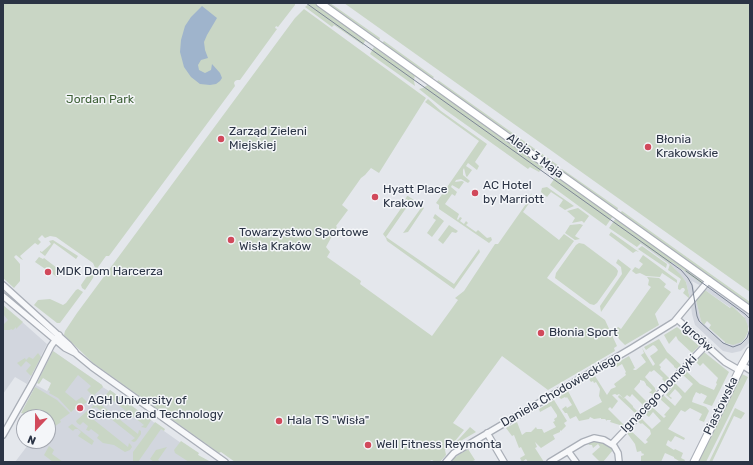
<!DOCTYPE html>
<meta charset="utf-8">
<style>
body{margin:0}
#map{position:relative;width:753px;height:465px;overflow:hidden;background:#e4e7ec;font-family:Rubik,sans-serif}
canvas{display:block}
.frame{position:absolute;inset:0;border:4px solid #2b3445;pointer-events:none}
.north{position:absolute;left:16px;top:409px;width:40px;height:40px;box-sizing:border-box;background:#f4f6f9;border:1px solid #a4a8b1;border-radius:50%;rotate:202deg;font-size:11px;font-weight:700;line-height:16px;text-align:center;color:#2b3445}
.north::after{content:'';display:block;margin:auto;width:14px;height:18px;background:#d1495b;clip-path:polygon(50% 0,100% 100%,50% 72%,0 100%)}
</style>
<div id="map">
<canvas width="753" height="465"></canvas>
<div class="frame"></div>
<div class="north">N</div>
</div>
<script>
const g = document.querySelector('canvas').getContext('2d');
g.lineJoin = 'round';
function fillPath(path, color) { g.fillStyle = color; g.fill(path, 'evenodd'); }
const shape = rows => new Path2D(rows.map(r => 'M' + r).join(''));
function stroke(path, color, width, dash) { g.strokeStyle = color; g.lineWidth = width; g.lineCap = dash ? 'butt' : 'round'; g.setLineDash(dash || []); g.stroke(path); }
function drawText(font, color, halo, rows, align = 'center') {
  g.font = font + ' Rubik,sans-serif'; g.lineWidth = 3; g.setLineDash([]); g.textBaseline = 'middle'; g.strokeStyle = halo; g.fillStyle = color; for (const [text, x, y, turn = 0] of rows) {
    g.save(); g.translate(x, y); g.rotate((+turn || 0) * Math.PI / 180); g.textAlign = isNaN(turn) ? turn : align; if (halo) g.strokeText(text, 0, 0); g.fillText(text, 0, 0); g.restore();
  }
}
fillPath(shape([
 [615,220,704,282,701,286,692,281,695,293,690,299,686,282,674,268,641,244],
 [710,287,737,305,750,316,750,342,741,351,732,353,723,351,695,325,692,314,691,306,696,300,701,321,725,343,729,345,742,342,747,336,749,329,744,316,732,306,731,308,705,290],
 [3,305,47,344,27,384,15,377,3,394],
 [53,351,102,385,101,386,109,391,110,390,151,420,164,431,208,462,15,462,31,441,48,441,48,417,31,417,23,413,36,385,47,391,52,383,40,376]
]), '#d2d6de');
fillPath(shape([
 [3,3,295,3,295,5,278,27,276,26,275,28,277,29,240,80,237,80,235,81,234,83,235,86,109,256,106,256,96,270,93,263,56,237,50,236,45,238,42,235,38,239,41,242,38,245,35,243,20,256,23,260,21,259,16,255,14,257,20,264,20,281,14,288,3,278],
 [310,3,315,3,364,38,365,41,363,45,334,25,332,27,305,7],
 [326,3,330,3,380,38,379,41],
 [344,3,750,3,750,292],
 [304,9,426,98,379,173,371,168,365,175,361,178,342,205,348,210,336,226,337,227,326,247,330,252,327,257,361,281,360,284,432,336,458,300,455,298,464,291,495,244,498,244,526,204,526,201,532,193,530,198,532,199,523,212,559,240,564,234,574,241,547,278,605,320,617,346,614,348,615,351,548,390,502,356,453,423,464,430,451,446,459,439,470,427,476,432,445,450,446,455,440,462,435,462,432,460,427,462,235,462,221,452,219,453,93,363,64,335,65,331,77,313,295,18],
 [384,41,434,77,432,79,382,43],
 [374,47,395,62,396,61,415,74,414,81,415,86,370,54],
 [438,80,559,166,558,168,437,82],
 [429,84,542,165,543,167,539,172,530,167,528,169,444,109,419,89,423,88],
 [428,99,441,111,487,144,475,162,479,166,477,170,468,163,466,166,472,170,467,177,466,176,464,168,463,170,463,175,470,181,468,183,461,179,456,180,455,182,462,181,464,182,459,189,452,185,451,187,457,192,455,196,452,194,445,204,459,214,457,219,458,220,460,217,462,218,460,221,464,224,466,221,468,223,466,225,476,232,478,230,487,238,491,237,492,240,489,243,439,209,439,205,436,203,479,141,425,102],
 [562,169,618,208,617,211,560,170],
 [557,175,613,216,606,226,550,185],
 [547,187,574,206,565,210,559,206,563,200,551,192,547,197,541,192,542,188],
 [407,196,408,196,417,202,416,204,411,201,386,237,454,284,479,249,480,252,454,289,387,241,386,238,383,234,402,207],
 [418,204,424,208,408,232,403,233,421,208,417,205],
 [578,208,589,216,584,223,582,221,572,223,575,218,567,211],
 [622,211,750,302,750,306,620,213],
 [435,214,444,221,432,237,427,233,436,220,433,218],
 [616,218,703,280,702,284,672,262,670,264,641,243,637,247,609,228],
 [580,224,583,225,575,236,580,239,575,240,565,233,570,225],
 [449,225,458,231,456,233,452,232,443,244,438,240],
 [611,232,639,252,636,251,633,253,609,235],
 [53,240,78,256,76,259,54,243,45,256,40,252,40,251,42,252,51,244,49,241],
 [579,243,584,244,616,268,618,271,617,275,597,303,594,305,590,304,555,278,556,273,576,245],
 [642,246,667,264,666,268,638,249],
 [643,255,677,280,677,283,662,273,660,277,646,276,640,273,636,274,632,271,635,267,639,269,643,264,639,261],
 [39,257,43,259,44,258,57,268,57,269,60,272,57,277,35,262],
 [618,259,631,269,601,312,600,306,622,274,621,267,616,263],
 [670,264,680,274,686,282,690,299,683,293,685,290,684,288,682,288,680,290,678,289,678,286,681,279,668,270],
 [92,269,94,273,93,278,85,290,82,288,81,285],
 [647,277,659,278,666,284,664,287,671,292,655,314,659,325,625,345,619,339,616,332,616,329,618,327,621,329,651,287,648,285,649,280],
 [76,290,78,289,83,292,60,323,57,323,34,305,38,300,50,299,63,305,66,303],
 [705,290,730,308,732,306,745,318,748,326,748,332,745,338,742,342,733,345,725,343,725,342,709,328,711,325,707,321,704,325,701,321,696,300],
 [4,306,23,322,16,329,16,327,13,330,11,329,10,330,3,330,3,325,8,320,3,314],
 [677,327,699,346,692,353,678,340,676,336,669,344,664,335],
 [659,339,667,352,681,365,677,369,674,367,674,366,666,358,659,365,661,367,660,369,669,378,665,382,662,379,663,378,654,370,651,372,650,371,645,377,655,388,655,389,656,391,653,395,651,393,649,393,652,390,646,385,646,384,644,381,640,380,640,382,634,389,646,401,643,405,632,394,630,397,627,395,623,399,625,398,633,406,633,407,637,411,635,413,618,397,619,395,623,398,619,394,617,395,615,394,612,395,618,401,612,409,610,407,608,409,624,425,623,426,610,422,611,420,607,420,607,421,605,419,601,419,601,418,594,419,590,417,589,419,579,421,576,416,570,419,567,413,565,413,562,409,566,406,567,408,572,405,567,397,566,398,565,397,561,399,559,397,568,391,580,414,602,402,599,396,600,389,596,382,594,383,593,381,591,382,589,379,595,376,607,395,611,389,616,387,614,384,626,375,625,373,626,372,622,364,617,367,615,364,629,356,635,368,633,369,634,370,636,370,646,362,641,355,644,353,642,348,653,366,655,364,650,356,656,352,658,350,655,346,653,345,646,350,644,347],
 [53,351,102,385,103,387,93,396,87,390,91,386,78,375,65,392,76,401,82,397,87,402,83,405,81,403,71,412,58,398,49,393,50,391,48,390,51,383,43,378,39,384,37,383],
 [704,352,729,372,712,406,703,403,707,396,701,393,700,394,696,392,693,398,692,402,706,407,709,411,704,422,699,420,702,414,690,408,685,412,681,410,668,429,685,438,684,440,675,436,671,442,668,440,666,445,674,450,675,449,683,453,681,458,685,460,684,462,679,462,679,461,674,458,674,457,665,453,661,462,641,462,641,456,644,455,643,453,642,454,641,451,637,452,635,444,627,433,630,430,645,444,648,442,646,440,651,434,650,430,642,423,641,424,638,422,641,418,652,429,661,421,653,412,649,417,645,414,652,407,664,418,666,416,664,415,670,408,660,399,663,395,675,406,682,397,679,393,675,389,669,396,672,398,671,399,666,395,672,388,671,387,675,383,685,393,693,384,683,375,686,371,700,384,714,390,717,384,716,383,718,378,703,363,700,366,695,361],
 [38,353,41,357,31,376,26,371,31,365,26,361,21,367,17,363,25,358,26,360,29,357,33,359],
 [742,374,748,377,729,416,706,462,698,462],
 [35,387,57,400,70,413,60,420,61,422,54,427,48,434,48,417,24,417,24,428,18,426,24,414,21,413],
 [110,390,151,420,146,428,141,427,144,425,107,396,103,398],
 [100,399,100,404,138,434,139,430,141,431,141,434,136,441,134,442,131,441,135,438,96,407,92,409,91,408],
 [554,400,567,421,564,423,566,426,561,431,560,430,560,432,553,435,555,439,541,448,535,442,537,447,535,448,544,462,528,462,526,459,522,462,520,458,525,455,521,447,519,448,514,435,512,436,506,428,517,422,522,435,526,432,531,432,536,427,537,429,542,429,544,433,556,427,553,422,555,421,554,419,557,417,557,415,551,406,540,412,539,409],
 [735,408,745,413,741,419,734,416,712,462,709,462],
 [88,410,90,411,89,416,128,447,129,443,131,445,132,447,130,450,125,452,114,445,103,443,97,438,99,435,91,429,89,431,86,430,88,426,83,422,80,425,77,423,76,421],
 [155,422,165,429,164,431,161,429,138,462,133,462,133,452],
 [72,424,94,441,92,445,78,436,81,432,78,429,75,429,73,431,68,427],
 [181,441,199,453,198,455,211,462,189,462,175,453,174,450],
 [592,441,600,441,608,445,613,450,603,462,600,462,592,454,600,447,598,444,593,448,592,445,589,445,588,443],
 [49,446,54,450,52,454,63,462,53,462,44,455],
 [167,447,158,460,161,462,154,462,150,459,156,450],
 [468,449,475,460,471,462,451,462,454,458]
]), '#c9d6c5');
fillPath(shape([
 [202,6,217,18,207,35,204,42,205,50,208,58,201,60,198,65,199,70,205,73,211,70,212,64,220,73,222,78,220,81,216,84,210,85,200,84,191,77,184,67,180,52,181,40,185,26,191,17]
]), '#9fb4cc');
const street = shape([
 [3,285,69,345,75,352],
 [3,296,65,348,75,353,92,367,225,462],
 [677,319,725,362,739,370],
 [742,365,750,370],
 [487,433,504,462],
 [3,435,33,382,51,346,59,335],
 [612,444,706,345],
 [568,451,576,462],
 [446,462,454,453,632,348,674,322,709,280],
 [550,462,583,442,594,438,604,440,614,446,618,453,619,462]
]);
const secondary = shape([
 [320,3,750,310],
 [694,462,742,365,750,351]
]);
stroke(street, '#a9aeb7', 8);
stroke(secondary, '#a9aeb7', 9);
stroke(street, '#f7f8fa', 5.5);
stroke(secondary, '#fff', 7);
stroke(shape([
 [306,3,681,270,688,278,692,285,697,316,699,321,723,343,733,347,741,344,747,338,750,329],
 [686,271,745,314,750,319]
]), '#7d8696', 1);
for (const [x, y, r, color] of [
 [221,139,4,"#d1495b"],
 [648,147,4,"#d1495b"],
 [475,193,4,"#d1495b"],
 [375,197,4,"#d1495b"],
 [231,240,4,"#d1495b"],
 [48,272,4,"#d1495b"],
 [541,333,4,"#d1495b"],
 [80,408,4,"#d1495b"],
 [279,421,4,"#d1495b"],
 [368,445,4,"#d1495b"]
]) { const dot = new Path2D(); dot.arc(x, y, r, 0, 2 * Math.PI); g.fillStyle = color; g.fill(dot); stroke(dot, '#f4f6f9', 1.5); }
drawText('12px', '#3f6138', '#f4f6f9', [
 ["Jordan Park",100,100]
]);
drawText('12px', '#2b3445', '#f4f6f9', [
 ["Zarząd Zieleni",229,132],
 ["Miejskiej",229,146],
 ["Błonia",656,140],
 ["Krakowskie",656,154],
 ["AC Hotel",483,186],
 ["by Marriott",483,200],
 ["Hyatt Place",383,190],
 ["Krakow",383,204],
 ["Towarzystwo Sportowe",239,233],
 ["Wisła Kraków",239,247],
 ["MDK Dom Harcerza",56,272],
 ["Błonia Sport",549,333],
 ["AGH University of",88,401],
 ["Science and Technology",88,415],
 ["Hala TS \"Wisła\"",287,421],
 ["Well Fitness Reymonta",376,445]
], 'left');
drawText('12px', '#2b3445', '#f4f6f9', [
 ["Aleja 3 Maja",535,156,36],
 ["Igrców",697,337,42],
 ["Daniela Chodowieckiego",561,390,-30],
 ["Ignacego Domeyki",659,394,-46],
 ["Piastowska",721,406,-64]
]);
</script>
